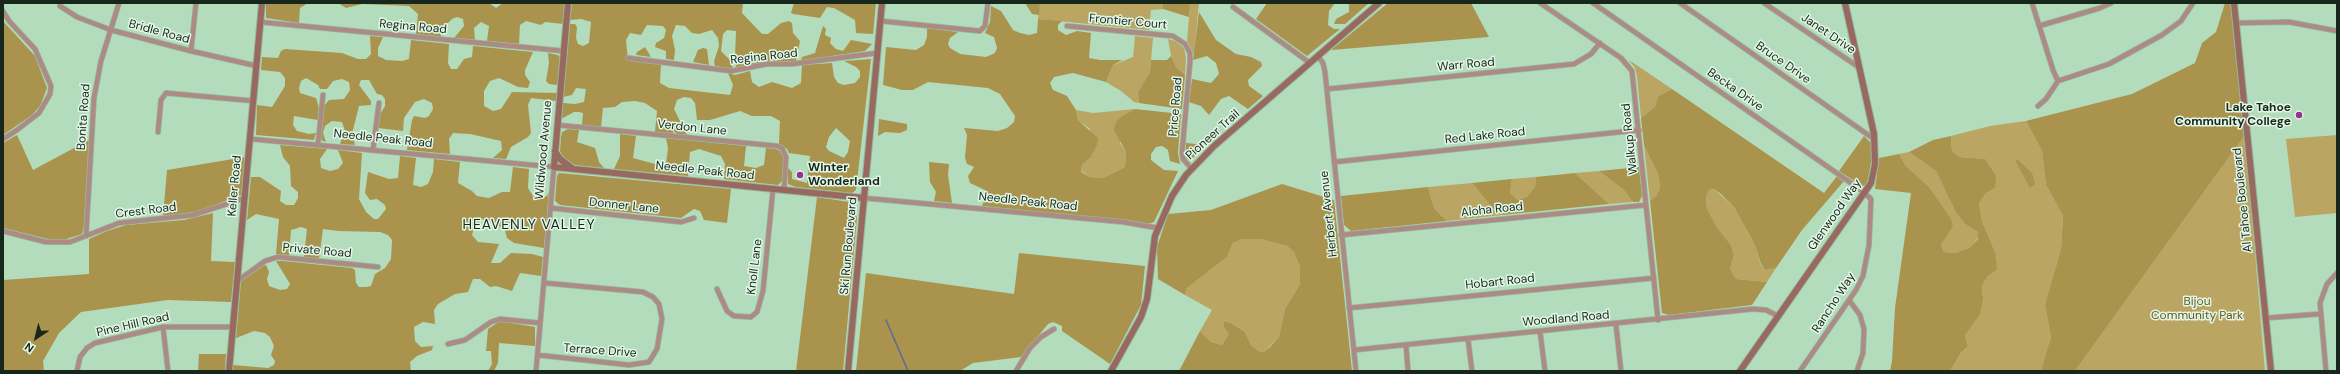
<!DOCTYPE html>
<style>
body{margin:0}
#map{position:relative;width:2340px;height:374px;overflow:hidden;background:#b3dcbd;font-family:"DM Sans",sans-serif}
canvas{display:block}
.frame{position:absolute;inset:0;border:4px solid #17271b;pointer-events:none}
.north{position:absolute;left:16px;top:318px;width:40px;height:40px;-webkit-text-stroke:3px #e3f7e7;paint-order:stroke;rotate:215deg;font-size:11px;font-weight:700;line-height:16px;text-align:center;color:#17271b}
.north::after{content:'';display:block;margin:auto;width:14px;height:18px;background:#17271b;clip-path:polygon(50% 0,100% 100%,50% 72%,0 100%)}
</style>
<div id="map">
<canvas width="2340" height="374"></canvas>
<div class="frame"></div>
<div class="north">N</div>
</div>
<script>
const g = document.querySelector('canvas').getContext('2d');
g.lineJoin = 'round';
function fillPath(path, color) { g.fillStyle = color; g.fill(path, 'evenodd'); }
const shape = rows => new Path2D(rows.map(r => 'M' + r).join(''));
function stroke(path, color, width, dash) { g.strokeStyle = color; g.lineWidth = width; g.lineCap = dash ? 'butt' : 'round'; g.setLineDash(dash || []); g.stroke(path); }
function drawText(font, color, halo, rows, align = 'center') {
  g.font = font + ' "DM Sans",sans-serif'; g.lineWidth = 3; g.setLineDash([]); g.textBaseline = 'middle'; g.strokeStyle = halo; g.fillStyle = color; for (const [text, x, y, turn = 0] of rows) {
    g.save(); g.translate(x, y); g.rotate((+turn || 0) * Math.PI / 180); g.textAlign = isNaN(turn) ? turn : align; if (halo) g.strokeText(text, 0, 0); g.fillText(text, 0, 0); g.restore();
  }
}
fillPath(shape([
 [1040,3,1163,3,1163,9,1151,10,1149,30,1038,19],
 [1186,3,1199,3,1194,54,1187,41,1190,6],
 [1135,36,1153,38,1150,72,1138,92,1139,103,1134,102,1121,91,1106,82,1113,65,1133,57],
 [1168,39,1175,41,1184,48,1186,58,1185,75,1176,67,1171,56],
 [1629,60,1672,89,1658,96,1655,107,1641,118,1637,76,1635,68],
 [1135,109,1122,116,1120,143,1126,152,1125,167,1103,178,1090,177,1081,171,1082,165,1090,158,1090,129,1078,120,1076,110,1093,113],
 [2026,121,2042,151,2046,185,2063,216,2061,249,2045,304,2051,338,2047,356,2041,371,1950,371,1960,354,1968,346,1965,335,1983,298,1982,286,1988,276,1995,252,1982,221,1979,203,1986,193,1995,188,1985,159,1959,157,1952,151,1951,136,1990,126],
 [2245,135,2265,371,2075,371],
 [2337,135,2337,213,2295,217,2286,139],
 [1644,145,1658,174,1660,187,1657,195,1650,201],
 [1909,152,1936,171,1957,212,1965,224,1978,232,1978,238,1969,248,1956,253,1944,252,1941,245,1953,227,1928,186,1906,166,1899,154],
 [1599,171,1624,190,1633,202,1609,204,1575,173],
 [1536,177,1535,187,1527,197,1518,200,1510,193,1512,179],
 [1472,183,1490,205,1502,215,1447,221,1434,208,1428,187],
 [1714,189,1734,207,1755,245,1761,265,1765,270,1776,268,1767,282,1736,279,1730,269,1734,255,1731,245,1717,227,1707,209,1706,197,1709,190],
 [1243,239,1260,239,1287,246,1294,252,1300,267,1300,284,1285,309,1279,337,1264,352,1258,351,1251,345,1245,332,1231,323,1224,321,1223,326,1229,334,1222,345,1211,342,1200,331,1212,310,1185,295,1187,288,1227,257,1233,243]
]), '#bba562');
fillPath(shape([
 [266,3,308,3,300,8,299,23,266,18],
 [338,3,489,3,496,8,503,3,566,3,564,24,545,22,541,25,526,21,520,25,519,44,487,41,489,26,481,22,474,28,475,40,454,38,464,26,463,19,457,17,452,19,444,27,440,34,442,37,416,34,418,14,409,6,362,4,346,8],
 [572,3,743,3,742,13,762,34,768,34,781,23,789,21,792,23,793,33,800,41,796,61,764,62,739,68,736,69,735,57,736,31,727,30,723,34,721,51,730,60,733,69,715,66,714,61,719,46,718,38,712,30,699,34,692,33,685,26,676,25,672,36,675,50,674,60,666,59,666,51,655,47,656,43,664,38,666,30,663,26,647,25,641,35,630,33,626,40,628,60,661,64,660,83,669,88,730,95,733,85,728,73,735,75,750,71,752,82,759,87,772,82,792,88,801,83,802,65,832,63,834,77,838,83,844,85,855,83,860,77,860,71,856,67,844,61,871,59,856,190,852,193,796,187,788,184,788,168,792,172,792,179,807,183,810,156,789,153,787,149,779,144,780,121,771,116,752,116,740,111,710,120,697,120,695,103,691,98,684,97,677,100,674,109,687,135,677,134,673,130,673,134,655,132,657,111,645,103,635,101,622,102,615,107,603,108,601,127,582,125,583,113,579,112,574,112,561,119,563,103,575,104,584,102,586,89,576,88,572,95,563,97,570,24,575,24,577,27,576,38,578,44,583,46,589,43,591,22,581,19,570,20],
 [836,128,850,141,848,152,844,158,829,151,826,147,829,137],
 [794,3,876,3,873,34,856,33,855,20,834,8,827,7,820,18,793,14,791,13],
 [1025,3,1040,3,1039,15,1032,14],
 [1163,3,1186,3,1190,5,1189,17,1163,9],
 [1267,3,1335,3,1329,11,1328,25,1334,29,1340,29,1307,56,1256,19],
 [1347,3,1369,3,1345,24,1334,24,1336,19,1349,12,1349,5],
 [1388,3,1471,3,1489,37,1331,50],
 [2225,3,2231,3,2245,135,2075,371,2041,371,2051,338,2045,304,2061,249,2063,216,2046,185,2042,151,2026,121,2132,94,2195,63,2202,43,2216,32],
 [991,6,1001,11,1013,30,1020,33,1029,35,1037,33,1038,19,1062,21,1058,25,1058,30,1066,35,1077,31,1091,33,1089,58,1100,60,1122,60,1113,65,1106,82,1073,73,1054,77,1050,83,1053,90,1067,96,1076,110,1078,120,1098,138,1097,145,1090,158,1082,165,1081,172,1090,177,1103,178,1125,167,1126,152,1114,130,1116,122,1122,116,1135,109,1181,114,1178,153,1180,164,1170,161,1168,150,1162,146,1156,147,1151,154,1151,160,1164,170,1178,171,1154,222,1148,224,982,206,987,194,985,190,970,183,968,176,974,167,967,164,965,158,967,135,964,128,998,131,1007,128,1014,122,1015,116,1000,94,988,88,928,82,913,90,902,90,883,85,886,47,916,50,924,45,927,37,927,28,958,32,950,38,948,44,950,48,960,54,986,57,995,53,997,48,994,37,985,33,990,22],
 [1199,12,1216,40,1236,54,1251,57,1261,62,1262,66,1248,80,1249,86,1263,96,1248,109,1229,96,1221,99,1209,115,1201,106,1189,102,1192,79,1211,83,1219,74,1216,63,1207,56,1193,60],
 [3,21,35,56,47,88,40,106,32,115,3,135],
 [823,26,826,29,825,35,831,38,830,43,836,49,843,51,851,40,872,44,865,51,801,61,802,57,815,53],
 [370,36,383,37,378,48,378,56,386,60,402,61,409,59,411,40,449,44,448,63,451,69,457,69,464,59,472,57,473,46,533,52,525,70,525,75,530,82,528,88,518,87,499,78,490,81,484,91,484,106,493,111,501,109,512,92,557,93,556,101,531,98,528,105,531,133,528,137,511,147,506,159,493,158,502,150,501,141,470,134,453,133,449,139,450,154,407,150,412,120,414,116,425,118,429,116,433,109,432,103,424,99,415,102,404,118,403,131,378,128,380,114,385,106,385,99,382,95,377,94,369,80,361,80,359,85,371,101,371,105,359,106,352,134,355,145,340,144,345,131,342,122,332,121,325,126,323,133,326,142,321,140,324,106,329,100,344,99,350,90,349,82,342,79,333,81,327,89,320,89,318,85,306,78,301,81,299,88,300,93,316,98,319,108,318,120,294,116,293,125,297,131,309,134,316,133,314,140,256,135,257,105,272,107,285,86,285,78,280,72,261,70,262,57,278,58,281,51,285,49,342,53,358,59,366,59,371,54],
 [645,47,651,57,636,55,637,52],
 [703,48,707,49,709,65,693,62,698,50],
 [548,53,558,55,560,58,558,85,549,84,546,81,549,63],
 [1171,56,1176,67,1185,75,1182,109,1139,103,1138,92,1150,72,1151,60,1167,60],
 [1672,89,1824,193,1837,176,1844,181,1802,230,1776,268,1765,270,1761,264,1755,245,1734,207,1721,194,1714,189,1709,190,1706,197,1707,209,1717,227,1731,245,1734,255,1730,269,1736,279,1767,282,1752,305,1669,315,1662,313,1650,201,1657,195,1660,187,1658,174,1644,145,1641,118,1655,107,1658,96],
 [879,119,907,124,907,130,900,133,885,132,878,136],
 [568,129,579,130,577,142,595,148,599,162,604,168,575,165,564,159,560,151,561,137,562,132],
 [620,134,636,136,633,158,655,164,666,164,668,148,666,138,746,146,744,166,756,168,764,165,766,148,776,149,780,151,784,159,783,180,778,185,724,179,725,164,721,156,699,149,690,152,688,176,614,169,620,156],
 [17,135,33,170,89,140,84,227,82,234,63,240,52,240,3,228,3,143],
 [1864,136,1872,144,1873,151,1868,179,1866,185,1862,186,1839,171],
 [1951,136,1952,151,1959,157,1985,159,1996,176,1995,188,1986,193,1979,203,1982,221,1995,252,1997,269,1988,276,1982,286,1983,298,1980,314,1965,335,1968,346,1960,354,1950,371,1890,371,1892,361,1895,308,1911,193,1875,189,1879,158,1899,154,1906,166,1928,186,1951,219,1953,227,1941,245,1944,252,1956,253,1969,248,1978,239,1978,232,1965,224,1956,212,1936,171,1909,152,1933,140],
 [1186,143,1196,144,1207,143,1190,161,1186,158],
 [280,145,327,149,320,159,321,168,330,171,338,169,343,163,338,150,362,153,359,199,366,212,374,219,378,219,386,209,385,205,377,199,370,200,365,193,368,172,389,179,398,178,400,156,416,158,413,185,421,187,428,184,433,172,434,159,460,162,458,183,472,191,477,196,489,198,502,192,510,192,513,167,529,169,528,188,533,196,540,198,547,196,549,192,544,248,514,243,507,238,505,230,491,221,482,219,474,228,472,235,478,242,499,244,491,263,500,263,511,253,532,254,543,257,541,276,520,273,512,291,496,286,490,287,480,279,473,279,468,292,455,294,438,304,434,310,435,324,423,322,414,327,415,341,421,347,433,346,432,350,417,356,410,362,411,371,233,371,233,365,268,368,274,365,275,361,271,355,274,346,270,337,265,333,254,331,236,338,241,281,261,266,266,265,269,272,267,279,269,286,280,290,287,289,290,284,276,261,283,261,352,268,355,270,356,283,359,287,366,287,371,286,375,274,385,268,391,259,392,240,388,235,380,232,338,231,323,229,319,259,304,257,307,229,301,227,291,230,289,255,276,254,279,219,256,214,247,220,251,177,260,177,281,191,280,201,286,205,294,205,298,198,298,192,291,186,290,166,283,157],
 [245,157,241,195,196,212,163,216,167,170],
 [2015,160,2018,160,2032,173,2035,184,2030,188],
 [929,162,949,164,948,175,952,203,934,201,936,192,930,182],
 [1639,167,1642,196,1639,202,1633,202,1624,190,1599,171],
 [559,173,731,189,727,223,704,220,700,211,694,209,681,218,560,205,555,201,557,176],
 [1575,173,1609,204,1502,215,1490,205,1472,183,1512,179,1510,193,1518,200,1527,197,1535,187,1536,177],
 [1282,184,1334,200,1352,371,1179,371,1200,331,1211,342,1222,345,1229,334,1223,326,1224,321,1231,323,1245,332,1251,345,1258,351,1264,352,1270,347,1279,337,1285,309,1300,284,1300,267,1294,252,1287,246,1260,239,1243,239,1233,243,1227,257,1187,288,1185,295,1158,279,1157,247,1168,214,1211,210],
 [1428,187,1434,208,1447,221,1351,231,1344,225,1341,196],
 [817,197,849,202,854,209,857,218,843,371,796,371],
 [213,213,211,261,235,262,231,302,168,300,81,312,59,333,43,361,44,371,3,371,3,280,89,274,89,239,107,231,126,225,184,220],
 [1019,253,1145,266,1141,305,1110,364,1062,331,1062,326,1053,322,1048,324,1021,357,973,363,960,371,856,371,866,273,1014,294],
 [500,321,535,327,535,346,499,343,498,363,494,371,488,371,492,364,491,351,486,351,488,329],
 [199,354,226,354,225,371,198,371]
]), '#aa934c');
stroke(shape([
 [886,320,908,371]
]), '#5a6a92', 1.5);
const street = shape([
 [1540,3,1621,58,1632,71,1658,320],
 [1593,3,1861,190,1871,199,1869,245,1863,276,1856,290,1800,371],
 [1680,3,1874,139],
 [1764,3,1860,68],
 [2032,3,2053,70,2058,81],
 [60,6,77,17,111,30,191,51,257,66],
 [1233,7,1310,63],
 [3,11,9,21,35,49,51,86,50,94,39,113,17,130,3,139],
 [881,21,980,31,985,26,988,3],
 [260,22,564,51],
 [2236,23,2289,22,2337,31],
 [1067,26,1173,36,1185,44,1190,53,1190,62,1182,153,1183,159,1191,168],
 [2039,26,2100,8,2111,3],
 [191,51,196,3],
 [1318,56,1323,63,1325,72,1356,371],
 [628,58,731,71,767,64,792,64,877,53],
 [1327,89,1574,64,1591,54,1600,43],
 [2038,106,2046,99,2058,81,2109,64,2162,35,2181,21,2193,3],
 [557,125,777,146,782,148,786,157,784,190],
 [158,132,161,100,166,93,254,101],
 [251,139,554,167,536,371],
 [318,144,323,95],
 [373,150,379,103],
 [1334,162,1639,130],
 [864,198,1123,222,1158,228],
 [551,208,681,222,694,218],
 [3,231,46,242,70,242,119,223,193,215,245,198],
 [1341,235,1646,205],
 [86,236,94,98,101,61,119,3],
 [236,282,265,261,278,257,378,267],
 [717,289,727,311,734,316,751,317,757,312,763,291,773,189],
 [1849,300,1860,315,1864,329,1863,353,1857,371],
 [1349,308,1654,278],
 [2266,318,2319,314],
 [1616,325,1621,371],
 [163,327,168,371],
 [1540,331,1545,371],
 [1468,339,1472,371],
 [448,344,465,340,491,322,500,319,540,323],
 [1406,345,1408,371],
 [1354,350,1753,309,1766,310,1778,316],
 [538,355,629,365,649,362,657,349,662,319,659,304,653,297,643,292,545,283],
 [77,371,80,357,87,348,95,343,163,327,233,327],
 [1016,371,1030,348,1041,337,1054,329],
 [2326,371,2320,303,2327,284,2337,273]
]);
const secondary = shape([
 [568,3,554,167,864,198],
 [2234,3,2271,371],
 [555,151,560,159,572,168],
 [229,371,262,3],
 [848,371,882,3],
 [1111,371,1141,317,1147,299,1155,236,1172,196,1186,175,1214,146,1379,3],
 [1740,371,1871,183,1875,164,1874,134,1845,3]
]);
stroke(street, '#94b89d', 6);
stroke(secondary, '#94b89d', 8);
stroke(street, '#ad8b84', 4.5);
stroke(secondary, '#99695f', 6);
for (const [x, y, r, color] of [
 [2299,115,4,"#9c3091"],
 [800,175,4,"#9c3091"]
]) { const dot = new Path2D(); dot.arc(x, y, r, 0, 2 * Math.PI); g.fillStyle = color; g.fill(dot); stroke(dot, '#e3f7e7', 1.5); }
drawText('12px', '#17271b', '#e3f7e7', [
 ["Frontier Court",1128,22,5],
 ["Regina Road",413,27,5],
 ["Bridle Road",159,32,15],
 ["Janet Drive",1828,34,34],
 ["Regina Road",764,57,-6],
 ["Bruce Drive",1783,63,35],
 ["Warr Road",1466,65,-5],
 ["Becka Drive",1735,90,35],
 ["Price Road",1176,107,-85],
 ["Bonita Road",84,117,-86],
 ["Verdon Lane",692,128,6],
 ["Pioneer Trail",1213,135,-42],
 ["Red Lake Road",1485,136,-6],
 ["Needle Peak Road",383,139,6],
 ["Walkup Road",1630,139,-96],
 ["Wildwood Avenue",544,150,-85],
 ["Needle Peak Road",705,171,6],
 ["Keller Road",235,186,-85],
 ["Al Tahoe Boulevard",2243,200,-96],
 ["Needle Peak Road",1028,202,6],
 ["Donner Lane",624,206,6],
 ["Aloha Road",1492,210,-6],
 ["Crest Road",146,211,-7],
 ["Herbert Avenue",1329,214,-96],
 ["Glenwood Way",1835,215,-55],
 ["Ski Run Boulevard",849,246,-85],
 ["Private Road",317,251,5],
 ["Knoll Lane",755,267,-83],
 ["Hobart Road",1500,282,-6],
 ["Rancho Way",1834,303,-57],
 ["Woodland Road",1566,319,-5],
 ["Pine Hill Road",133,325,-13],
 ["Terrace Drive",600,351,4]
]);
drawText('bold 12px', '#17271b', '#e3f7e7', [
 ["Lake Tahoe",2291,108],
 ["Community College",2291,122],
 ["Winter",808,168,"left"],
 ["Wonderland",808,182,"left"]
], 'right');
drawText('12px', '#665620', '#e3f7e7', [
 ["Bijou",2197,302],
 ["Community Park",2197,316]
]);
g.letterSpacing = '1px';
drawText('14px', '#17271b', '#e3f7e7', [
 ["HEAVENLY VALLEY",529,225]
]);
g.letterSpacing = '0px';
</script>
